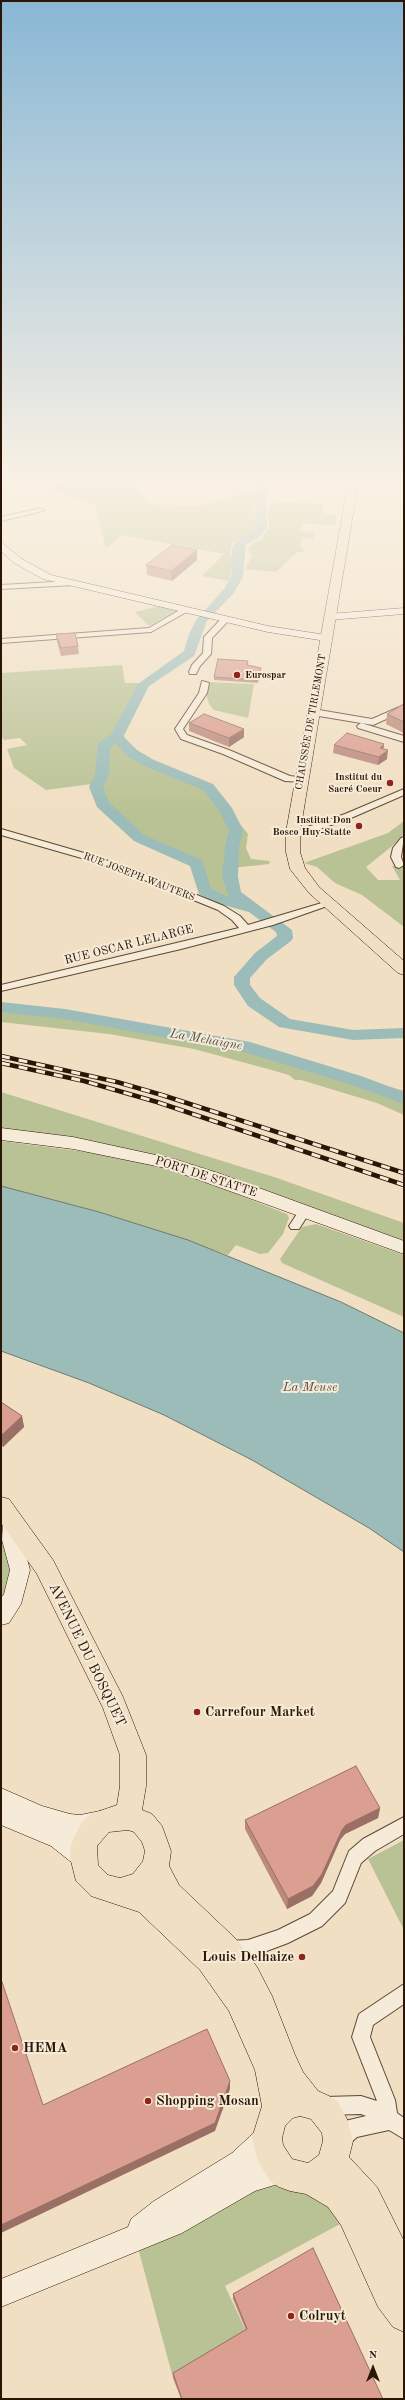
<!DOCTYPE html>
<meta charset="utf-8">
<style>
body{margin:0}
#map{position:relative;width:405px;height:2400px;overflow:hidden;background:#f1dfc3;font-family:"Old Standard TT",serif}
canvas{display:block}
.frame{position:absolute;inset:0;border:2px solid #2b1605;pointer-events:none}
.north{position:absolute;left:353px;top:2348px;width:40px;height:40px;-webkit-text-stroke:3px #f6ead8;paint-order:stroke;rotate:0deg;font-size:11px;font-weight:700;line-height:16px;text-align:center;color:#2b1605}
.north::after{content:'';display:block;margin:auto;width:14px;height:18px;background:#2b1605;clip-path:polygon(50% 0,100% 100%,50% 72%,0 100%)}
</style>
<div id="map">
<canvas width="405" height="2400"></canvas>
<div class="frame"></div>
<div class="north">N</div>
</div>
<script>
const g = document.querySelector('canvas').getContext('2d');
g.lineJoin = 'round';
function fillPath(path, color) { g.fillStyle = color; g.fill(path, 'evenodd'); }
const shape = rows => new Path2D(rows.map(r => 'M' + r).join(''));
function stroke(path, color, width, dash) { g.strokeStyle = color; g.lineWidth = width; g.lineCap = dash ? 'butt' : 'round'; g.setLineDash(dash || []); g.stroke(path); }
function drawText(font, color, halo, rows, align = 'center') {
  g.font = font + ' "Old Standard TT",serif'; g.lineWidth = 4; g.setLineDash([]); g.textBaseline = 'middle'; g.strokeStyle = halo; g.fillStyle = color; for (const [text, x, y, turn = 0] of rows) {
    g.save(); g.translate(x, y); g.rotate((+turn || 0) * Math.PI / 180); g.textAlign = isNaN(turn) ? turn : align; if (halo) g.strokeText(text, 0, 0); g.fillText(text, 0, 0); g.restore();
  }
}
fillPath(shape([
 [75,478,128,478,150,504,198,506,252,491,256,492,254,509,257,528,251,535,232,543,230,553,235,563,231,569,229,581,202,576,224,554,122,535,106,549,95,505,50,489],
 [272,501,324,504,322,514,337,515,335,526,302,523,300,532,315,533,313,539,303,537,300,548,304,549,303,552,297,552,276,572,245,569,252,556,248,549,253,543,261,540,269,527,268,514],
 [159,606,176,611,149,626,135,612],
 [122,665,125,683,140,683,148,687,124,736,134,752,208,784,248,834,246,848,251,859,270,861,269,864,232,868,230,877,234,893,256,911,221,900,204,891,197,863,186,862,136,841,98,802,92,784,46,790,14,768,7,749,27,745,20,738,4,740,1,736,1,673],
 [209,682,254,684,248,718,214,710,209,704,206,693],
 [404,821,404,832,401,839,366,867,378,880,400,880,392,866,404,864,404,927,362,895,335,883,317,867,304,863,388,833],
 [1,1006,66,1012,202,1035,253,1046,404,1091,404,1115,377,1103,301,1080,295,1080,289,1075,268,1069,194,1049,109,1034,1,1022],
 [1,1092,277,1178,404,1223,404,1242,170,1159,71,1138,1,1128],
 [1,1141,125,1157,173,1169,287,1214,289,1218,283,1234,268,1253,260,1254,236,1245,228,1255,99,1212,1,1186],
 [316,1224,404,1255,404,1317,282,1263,280,1259,302,1227],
 [1,1532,9,1543,16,1568,1,1607],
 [404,1840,404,1930,368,1859],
 [260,2184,283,2186,326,2200,342,2223,225,2286,247,2333,173,2378,138,2248]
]), '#b9c294');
const water = shape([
 [1,1186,99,1212,188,1240,341,1302,404,1333,404,1552,369,1528,252,1460,164,1415,89,1383,1,1351,1,1186]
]);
fillPath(water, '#9bbcb8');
stroke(water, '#6e7a70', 1);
fillPath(shape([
 [256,478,267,478,265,480,267,528,258,538,246,544,243,577,233,594,207,621,194,656,149,686,123,736,137,750,154,760,213,784,232,808,243,830,239,847,238,877,241,892,292,930,293,938,291,941,267,959,250,978,250,985,260,998,290,1019,353,1030,404,1028,404,1038,353,1040,285,1028,279,1027,248,1006,234,985,234,977,255,953,277,936,276,932,249,912,216,903,199,894,190,866,134,841,97,807,89,787,95,775,98,743,111,734,138,684,184,651,189,634,196,620,224,589,231,577,232,549,235,542,250,534,255,527,256,478],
 [115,743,127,756,144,766,203,790,218,809,229,830,225,847,222,877,229,897,211,889,202,860,144,835,109,802,103,787,109,775,110,749,115,743],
 [1,1002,65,1009,250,1042,361,1076,404,1092,404,1104,349,1084,247,1053,65,1019,1,1012,1,1002]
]), '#9bbcb8');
const street = shape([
 [41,508,44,510,43,511,1,521,1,517,41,508],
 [72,581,76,583,75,585,1,589,1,585,72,581],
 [183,608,190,610,151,632,1,643,1,639,149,628,183,608],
 [223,617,230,619,212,638,211,654,200,666,196,674,190,674,189,672,192,665,203,653,204,637,223,617],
 [202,681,209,683,207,693,183,729,187,735,229,750,290,776,305,778,305,782,285,781,223,754,181,739,175,729,199,693,202,681],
 [404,705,404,711,373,725,313,715,309,712,313,709,372,719,404,705],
 [361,723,404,736,404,742,358,728,357,726,361,723],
 [404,789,404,795,351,818,300,836,288,832,293,829,299,830,345,814,404,789],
 [1,829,91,855,143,873,224,906,240,916,248,925,325,902,331,902,333,904,273,925,181,949,1,991,1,985,239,928,232,920,218,910,137,877,85,859,1,835,1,829],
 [404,837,401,857,404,865,399,868,396,867,391,857,393,848,401,838,404,837],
 [304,1208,308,1209,310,1212,308,1215,299,1229,291,1229,289,1226,291,1223,300,1209,304,1208],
 [404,1817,404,1834,375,1851,361,1863,345,1903,322,1926,288,1943,248,1958,228,1959,222,1956,219,1950,222,1944,228,1941,248,1940,278,1930,310,1914,333,1891,349,1851,363,1839,404,1817],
 [404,1984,404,2004,373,2025,370,2037,395,2100,397,2113,404,2118,404,2139,389,2130,357,2137,346,2147,339,2149,332,2147,330,2140,332,2133,345,2121,366,2116,361,2114,325,2115,318,2113,316,2106,318,2099,325,2097,361,2096,377,2101,352,2037,359,2014,404,1984]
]);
const secondary = shape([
 [1,478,11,478,1,483,1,478],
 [1,542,22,559,51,575,268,626,326,635,332,638,326,641,268,632,43,579,14,563,1,551,1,542],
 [404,608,404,614,329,620,324,617,329,614,404,608],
 [1,1128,73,1137,174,1159,218,1173,404,1241,404,1254,166,1168,73,1149,1,1140,1,1128],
 [13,1512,20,1515,23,1521,22,1540,30,1570,21,1604,9,1623,1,1625,1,1598,4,1594,10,1570,2,1540,3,1521,6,1515,13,1512],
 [1,1788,42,1806,70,1814,80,1815,100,1811,108,1815,112,1823,108,1831,78,1838,91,1849,95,1857,91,1865,83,1869,75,1865,51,1846,1,1825,1,1788],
 [267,2125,276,2129,280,2138,276,2147,262,2162,281,2156,291,2160,295,2170,291,2180,255,2191,182,2233,1,2307,1,2279,128,2227,131,2219,154,2201,232,2153,258,2129,267,2125]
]);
const primary = shape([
 [349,478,359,478,300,832,300,852,305,868,319,887,404,961,404,975,398,973,309,893,290,869,286,852,286,832,349,478],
 [1,1497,9,1499,53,1560,123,1697,146,1755,146,1786,142,1810,152,1814,162,1826,171,1851,169,1866,179,1885,237,1940,257,1967,272,1996,295,2055,303,2072,318,2091,329,2096,338,2102,347,2119,353,2141,349,2157,377,2187,404,2241,404,2332,393,2327,378,2307,341,2225,328,2207,306,2194,290,2191,279,2187,270,2181,258,2161,252,2138,262,2106,255,2070,229,2011,200,1970,139,1912,91,1896,76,1881,70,1857,71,1844,81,1823,91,1814,117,1805,120,1786,120,1755,103,1708,37,1574,1,1523,1,1497],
 [128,1830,134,1832,142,1842,145,1851,143,1861,133,1874,120,1878,108,1875,98,1865,97,1846,109,1832,128,1830],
 [300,2116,311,2119,322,2133,323,2141,319,2155,308,2163,292,2159,283,2145,282,2138,285,2126,293,2118,300,2116]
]);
stroke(street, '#5c4834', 2);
stroke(secondary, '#2b1605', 1);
stroke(primary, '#2b1605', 1);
fillPath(street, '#f6ead8');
fillPath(secondary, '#f6ead8');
fillPath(primary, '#f1dfc3');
const rail = shape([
 [1,1056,117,1082,162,1095,404,1173],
 [1,1063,84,1081,157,1102,404,1185]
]);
stroke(rail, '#2b1605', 4.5);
stroke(rail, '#f6ead8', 3, [9]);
fillPath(shape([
 [197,560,172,581,147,575,146,565],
 [56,634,78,646,79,654,61,656,57,642],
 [248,665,261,668,258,683,214,680,214,677],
 [404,704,404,733,386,724,387,714],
 [189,723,244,737,229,747,189,731],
 [384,744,383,749,387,759,378,765,333,753,334,745],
 [1,1402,22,1416,24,1427,3,1447,1,1446],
 [380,1808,378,1818,345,1834,340,1840,321,1883,312,1896,287,1909,245,1829,245,1820],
 [233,2294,383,2399,181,2399,173,2378,173,2373,246,2330,233,2299]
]), '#bc897d');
fillPath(shape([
 [197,550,197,560,172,581,171,571],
 [244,729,244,737,229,747,229,738],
 [384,744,383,752,380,748],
 [388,750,387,759,378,765,379,757],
 [22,1416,24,1427,3,1447,1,1436],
 [380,1808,378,1818,345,1834,340,1840,321,1883,312,1896,287,1909,288,1899,342,1830,346,1825],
 [230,2081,230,2089,215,2131,1,2233,1,2225]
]), '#996f66');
const building = shape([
 [172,545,197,550,171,571,146,565,172,545],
 [75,633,78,646,61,648,56,634,75,633],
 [218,659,248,661,247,665,261,668,258,680,214,677,218,659],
 [404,704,404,722,387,714,404,704],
 [204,714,244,729,229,738,189,723,204,714],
 [347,733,384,744,380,748,388,750,379,757,334,745,347,733],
 [1,1402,22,1416,1,1436,1,1402],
 [356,1766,380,1808,346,1825,342,1830,322,1874,313,1886,288,1899,245,1820,356,1766],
 [1,1979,43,2105,207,2029,230,2081,215,2123,1,2225,1,1979],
 [313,2248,383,2399,182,2399,173,2373,247,2329,233,2294,313,2248]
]);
fillPath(building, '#db9f91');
stroke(building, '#996f66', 1);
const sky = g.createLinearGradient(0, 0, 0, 814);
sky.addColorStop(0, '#89b7d5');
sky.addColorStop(0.59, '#f9f1e4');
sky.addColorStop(1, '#f9f1e400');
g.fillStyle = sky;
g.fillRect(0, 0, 405, 814);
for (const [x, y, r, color] of [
 [237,675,4,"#8f2418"],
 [390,783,4,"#8f2418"],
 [359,826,4,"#8f2418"],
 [197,1712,4,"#8f2418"],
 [302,1957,4,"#8f2418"],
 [15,2048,4,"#8f2418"],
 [148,2101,4,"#8f2418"],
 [291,2316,4,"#8f2418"]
]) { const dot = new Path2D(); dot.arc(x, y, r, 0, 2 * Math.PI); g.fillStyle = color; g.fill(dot); stroke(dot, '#f6ead8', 1.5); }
drawText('bold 10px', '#2b1605', '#f6ead8', [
 ["Eurospar",245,675,"left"],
 ["Institut du",382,777],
 ["Sacré Coeur",382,789],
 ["Institut Don",351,820],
 ["Bosco Huy-Statte",351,832]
], 'right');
drawText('10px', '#2b1605', '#f6ead8', [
 ["CHAUSSÉE DE TIRLEMONT",311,722,-80],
 ["RUE JOSEPH WAUTERS",139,877,21]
]);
drawText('12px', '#2b1605', '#f6ead8', [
 ["RUE OSCAR LELARGE",129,945,-14],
 ["PORT DE STATTE",206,1177,18]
]);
drawText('italic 13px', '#525044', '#f6ead8', [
 ["La Mehaigne",206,1040,10],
 ["La Meuse",310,1388]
]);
drawText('14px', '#2b1605', '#f6ead8', [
 ["AVENUE DU BOSQUET",87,1655,64]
]);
drawText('bold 14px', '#2b1605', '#f6ead8', [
 ["Carrefour Market",205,1712],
 ["Louis Delhaize",294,1957,"right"],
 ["HEMA",23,2048],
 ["Shopping Mosan",156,2101],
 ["Colruyt",299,2316]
], 'left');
</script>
